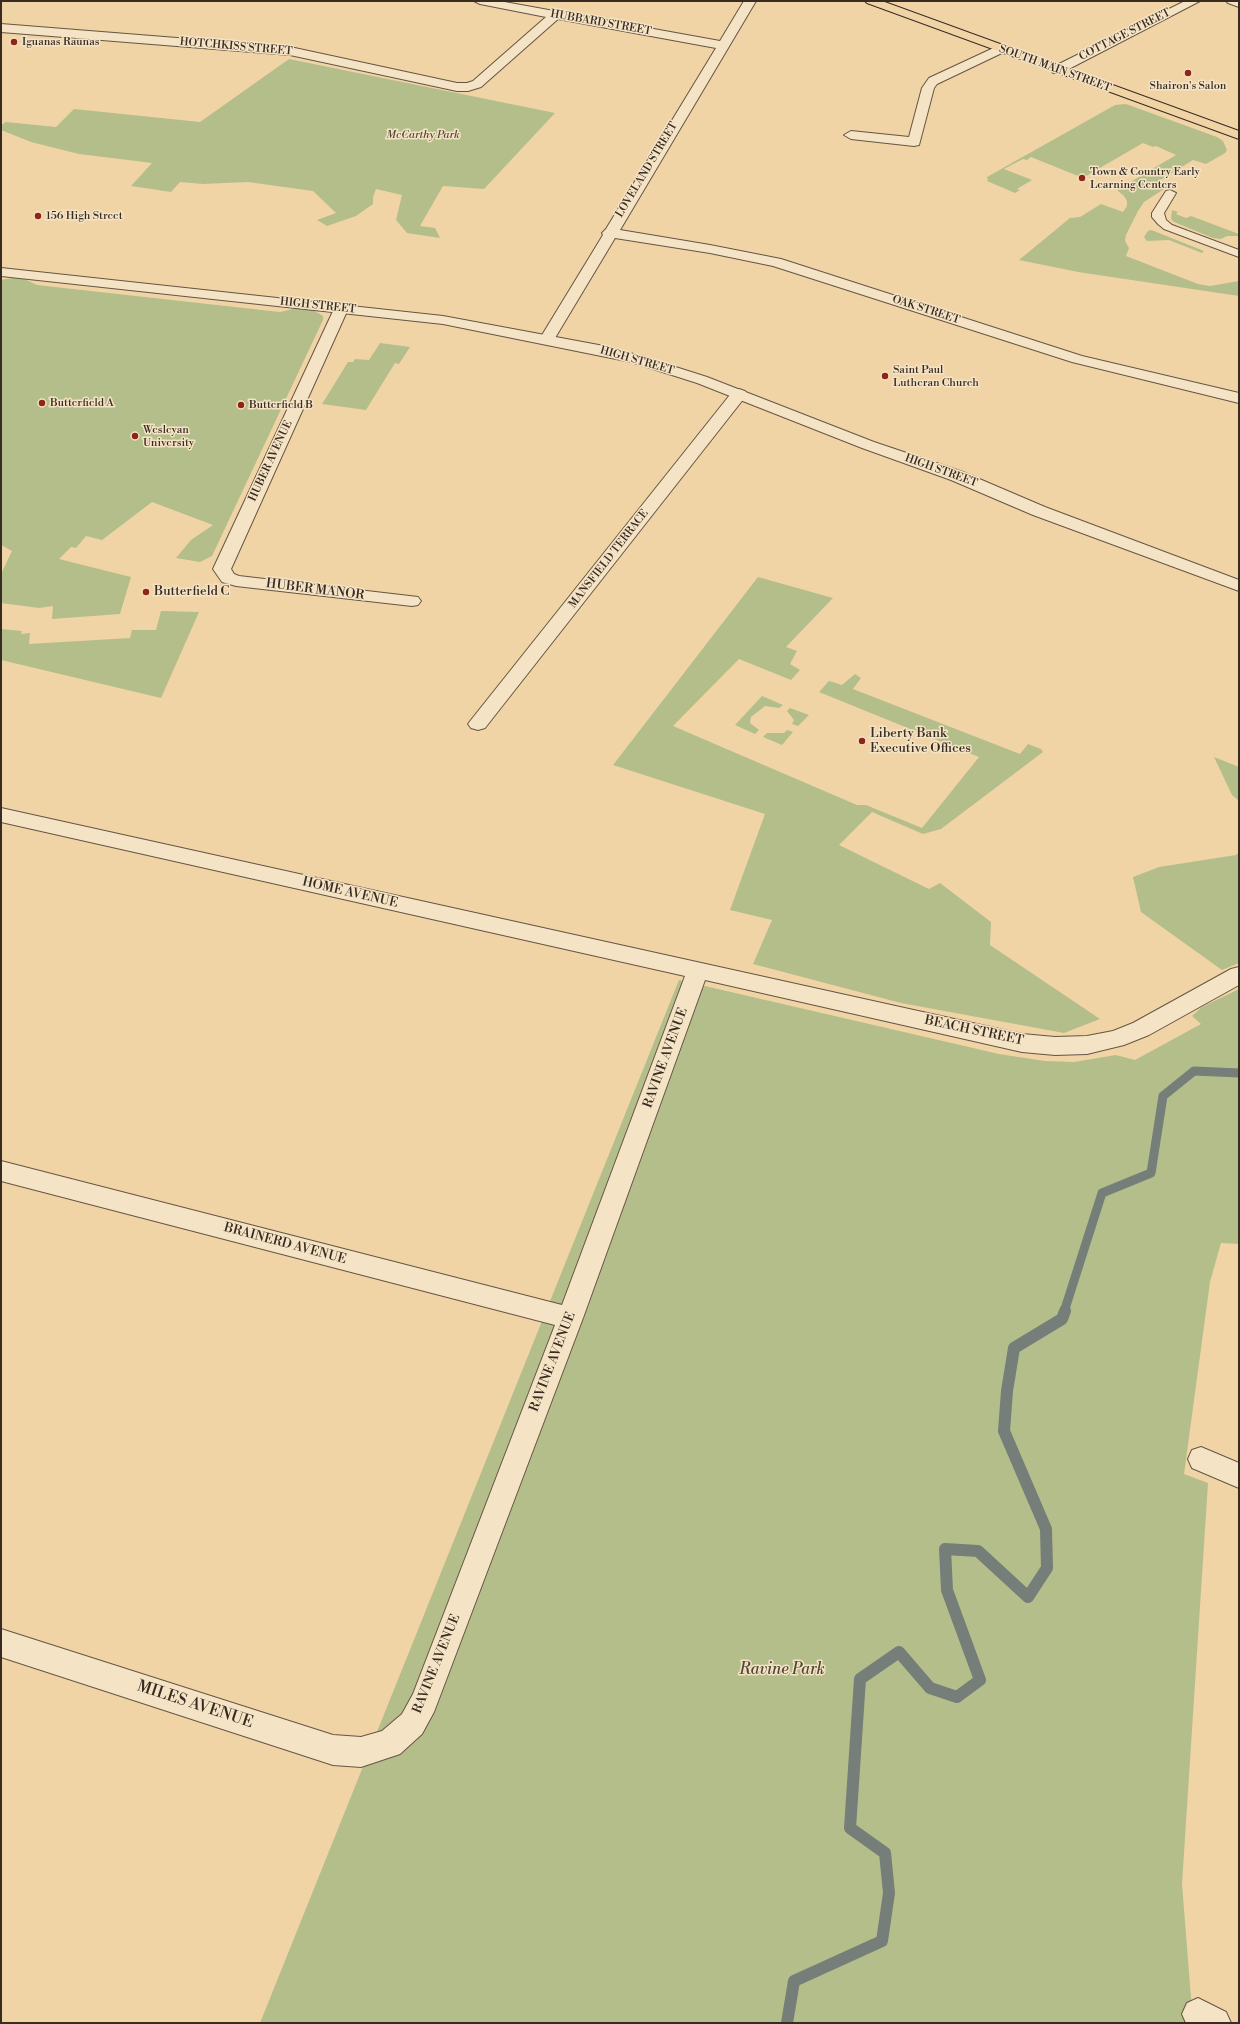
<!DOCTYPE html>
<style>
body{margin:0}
#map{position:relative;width:1240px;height:2024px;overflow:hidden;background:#f0d4a6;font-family:"Libre Bodoni",serif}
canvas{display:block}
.frame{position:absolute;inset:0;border:2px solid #372b22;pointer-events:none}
</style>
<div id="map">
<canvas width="1240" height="2024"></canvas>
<div class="frame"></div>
</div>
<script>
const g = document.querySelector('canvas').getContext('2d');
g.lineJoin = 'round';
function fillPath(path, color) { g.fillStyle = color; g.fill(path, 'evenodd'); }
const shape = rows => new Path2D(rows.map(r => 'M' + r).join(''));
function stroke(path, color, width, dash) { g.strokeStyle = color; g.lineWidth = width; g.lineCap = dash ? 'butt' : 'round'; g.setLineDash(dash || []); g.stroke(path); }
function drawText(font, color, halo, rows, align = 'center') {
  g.font = font + ' "Libre Bodoni",serif'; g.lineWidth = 3; g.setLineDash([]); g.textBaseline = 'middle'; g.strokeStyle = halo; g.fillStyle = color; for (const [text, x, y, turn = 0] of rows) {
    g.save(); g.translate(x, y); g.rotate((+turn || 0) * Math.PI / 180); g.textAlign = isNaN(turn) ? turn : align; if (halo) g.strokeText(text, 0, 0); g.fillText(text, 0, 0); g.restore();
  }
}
fillPath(shape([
 [289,59,555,113,484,189,443,186,420,226,435,228,440,238,407,233,396,220,402,195,376,189,373,197,373,204,356,216,327,226,317,220,336,213,313,191,248,182,203,184,180,182,171,192,131,186,152,163,79,154,31,142,1,130,1,125,6,122,56,127,74,109,200,122],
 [1126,104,1217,137,1223,141,1227,150,1225,153,1206,164,1193,160,1154,184,1164,189,1144,202,1138,211,1126,235,1125,241,1129,248,1126,256,1198,284,1210,286,1239,281,1239,296,1078,272,1019,260,1070,218,1080,217,1101,204,1123,212,1127,206,1127,201,1124,196,1117,190,1176,155,1156,146,1153,147,1143,143,1086,176,1078,176,1031,157,1027,160,1023,159,1004,169,1032,180,1017,189,1020,190,1015,193,987,181,988,180,987,177,1115,105],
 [1172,210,1178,212,1176,214,1186,218,1191,216,1239,234,1239,236,1227,236,1221,239,1213,238,1174,222,1171,219],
 [1151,230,1154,231,1204,251,1202,253,1169,240,1147,241,1144,237,1148,231],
 [13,278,22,278,37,285,280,312,297,308,313,310,323,316,323,320,212,556,200,562,176,558,191,540,213,525,152,502,102,540,86,536,76,548,71,547,59,559,131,577,120,614,52,619,53,606,39,608,1,603,1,574,12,551,1,545,1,280],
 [380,343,410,347,399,364,395,363,366,410,322,404,348,362,353,362,355,359,369,360],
 [758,577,833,598,786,647,797,651,790,664,800,670,791,680,739,659,673,726,857,805,866,805,922,828,979,757,819,692,829,681,842,685,855,674,861,678,853,689,1020,754,1028,744,1041,749,1043,752,941,829,923,834,872,812,839,845,929,889,940,883,991,922,990,945,1100,1019,1064,1033,901,1003,753,964,772,920,730,910,765,814,613,765],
 [161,611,199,612,161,698,1,660,1,629,22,631,21,634,30,633,29,644,130,638,132,630,156,630],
 [762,696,783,705,779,708,765,706,751,717,750,723,759,730,755,734,735,725],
 [790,708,809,715,798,726,792,724,794,720,787,711],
 [787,730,793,732,782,745,763,737,767,733,784,733],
 [1214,757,1239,767,1239,801,1232,795],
 [1239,852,1239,963,1222,970,1141,912,1133,877,1159,867,1236,855],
 [679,980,999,1054,1045,1061,1074,1062,1116,1055,1135,1060,1201,1024,1192,1016,1202,1007,1239,989,1239,1244,1221,1243,1210,1282,1184,1474,1208,1483,1182,1884,1193,2023,260,2023]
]), '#b4be8b');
stroke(shape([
 [1064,1312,1102,1193,1151,1173,1163,1096,1194,1071,1239,1073]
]), '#757e78', 9);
stroke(shape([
 [787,2023,794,1981,882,1941,889,1893,885,1853,850,1828,860,1679,899,1652,930,1688,957,1697,980,1680,947,1590,945,1549,978,1551,1028,1597,1047,1568,1046,1529,1004,1431,1007,1391,1014,1348,1062,1319,1065,1311]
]), '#757e78', 12);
const service = shape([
 [1170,190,1176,193,1164,213,1166,220,1172,225,1239,250,1239,257,1164,229,1158,224,1152,217,1152,213,1166,191,1170,190]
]);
const minor = shape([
 [474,1,499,1,720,41,744,1,756,1,620,230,710,245,781,259,1082,356,1239,393,1239,403,1072,362,773,266,710,253,615,238,552,343,542,343,539,340,603,235,602,233,606,229,716,48,558,19,481,87,468,91,457,91,290,55,1,32,1,24,290,47,457,83,467,83,473,81,546,17,480,4,474,1],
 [1185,1,1200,1,1061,73,1053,73,1051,70,1053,67,1185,1],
 [1226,1,1239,1,1239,7,1228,3,1226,1],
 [1000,45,1006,49,1004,52,937,84,934,88,919,145,914,146,851,139,844,135,851,131,909,137,922,88,929,78,1000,45],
 [341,305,346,306,348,309,231,569,234,574,239,576,418,597,421,601,418,605,412,606,236,586,222,582,213,569,334,309,336,306,341,305],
 [739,389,745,391,747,394,745,397,485,728,478,730,471,728,468,724,471,720,733,391,739,389],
 [1,808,1022,1034,1055,1037,1087,1036,1113,1031,1133,1023,1231,969,1239,967,1239,985,1149,1035,1124,1045,1087,1054,1055,1055,1022,1052,705,980,583,1318,434,1712,422,1734,400,1754,361,1767,333,1765,1,1657,1,1629,333,1735,361,1737,382,1731,402,1714,413,1694,555,1325,1,1181,1,1161,562,1305,685,976,1,822,1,808],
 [1201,1447,1239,1463,1239,1488,1192,1468,1188,1459,1192,1450,1201,1447],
 [1198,1998,1226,2012,1231,2023,1186,2023,1182,2014,1187,2003,1198,1998]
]);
const tertiary = shape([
 [1,268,443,316,604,346,641,356,707,377,874,442,963,472,1045,507,1239,580,1239,591,1033,515,951,480,862,448,697,383,631,362,443,324,1,276,1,268]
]);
const primary = shape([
 [865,1,882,1,1239,131,1239,139,867,3,865,1]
]);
stroke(service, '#655543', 2);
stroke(minor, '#655543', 2);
stroke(tertiary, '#655543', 2);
stroke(primary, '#372b22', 2);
fillPath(service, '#f5e3c5');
fillPath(minor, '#f5e3c5');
fillPath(tertiary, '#f5e3c5');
fillPath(primary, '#f0d4a6');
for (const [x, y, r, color] of [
 [14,42,4,"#8f2418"],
 [1188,73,4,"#8f2418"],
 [1082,178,4,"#8f2418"],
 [38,216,4,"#8f2418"],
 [885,376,4,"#8f2418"],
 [42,403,4,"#8f2418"],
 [241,405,4,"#8f2418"],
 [135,436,4,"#8f2418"],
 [146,592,4,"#8f2418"],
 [862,741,4,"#8f2418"]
]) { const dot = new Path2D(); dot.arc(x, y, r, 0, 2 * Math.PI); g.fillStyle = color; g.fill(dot); stroke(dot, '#f5e3c5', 1.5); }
drawText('11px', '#372b22', '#f5e3c5', [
 ["HUBBARD STREET",601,23,10],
 ["COTTAGE STREET",1125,35,-27],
 ["HOTCHKISS STREET",236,47,5],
 ["SOUTH MAIN STREET",1055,69,20],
 ["LOVELAND STREET",647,170,-59],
 ["HIGH STREET",318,306,6],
 ["OAK STREET",926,310,18],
 ["HIGH STREET",637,361,16],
 ["HUBER AVENUE",271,461,-65],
 ["HIGH STREET",941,471,20],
 ["MANSFIELD TERRACE",609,559,-52]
]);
drawText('11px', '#372b22', '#f5e3c5', [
 ["Iguanas Raunas",22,42],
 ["Shairon's Salon",1188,86,"center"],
 ["Town & Country Early",1090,172],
 ["Learning Centers",1090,185],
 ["156 High Street",46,216],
 ["Saint Paul",893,370],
 ["Lutheran Church",893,383],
 ["Butterfield A",50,403],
 ["Butterfield B",249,405],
 ["Wesleyan",143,430],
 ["University",143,443]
], 'left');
drawText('italic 11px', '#504837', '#f5e3c5', [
 ["McCarthy Park",423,135]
]);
drawText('13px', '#372b22', '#f5e3c5', [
 ["HUBER MANOR",315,590,7],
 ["HOME AVENUE",350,893,13],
 ["BEACH STREET",974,1031,12],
 ["RAVINE AVENUE",666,1058,-70],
 ["BRAINERD AVENUE",285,1244,15],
 ["RAVINE AVENUE",553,1362,-69],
 ["RAVINE AVENUE",437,1664,-68]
]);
drawText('13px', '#372b22', '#f5e3c5', [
 ["Butterfield C",154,592],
 ["Liberty Bank",870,734],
 ["Executive Offices",870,749]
], 'left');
drawText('italic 16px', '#504837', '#f5e3c5', [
 ["Ravine Park",782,1670]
]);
drawText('16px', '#372b22', '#f5e3c5', [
 ["MILES AVENUE",195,1705,18]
]);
</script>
